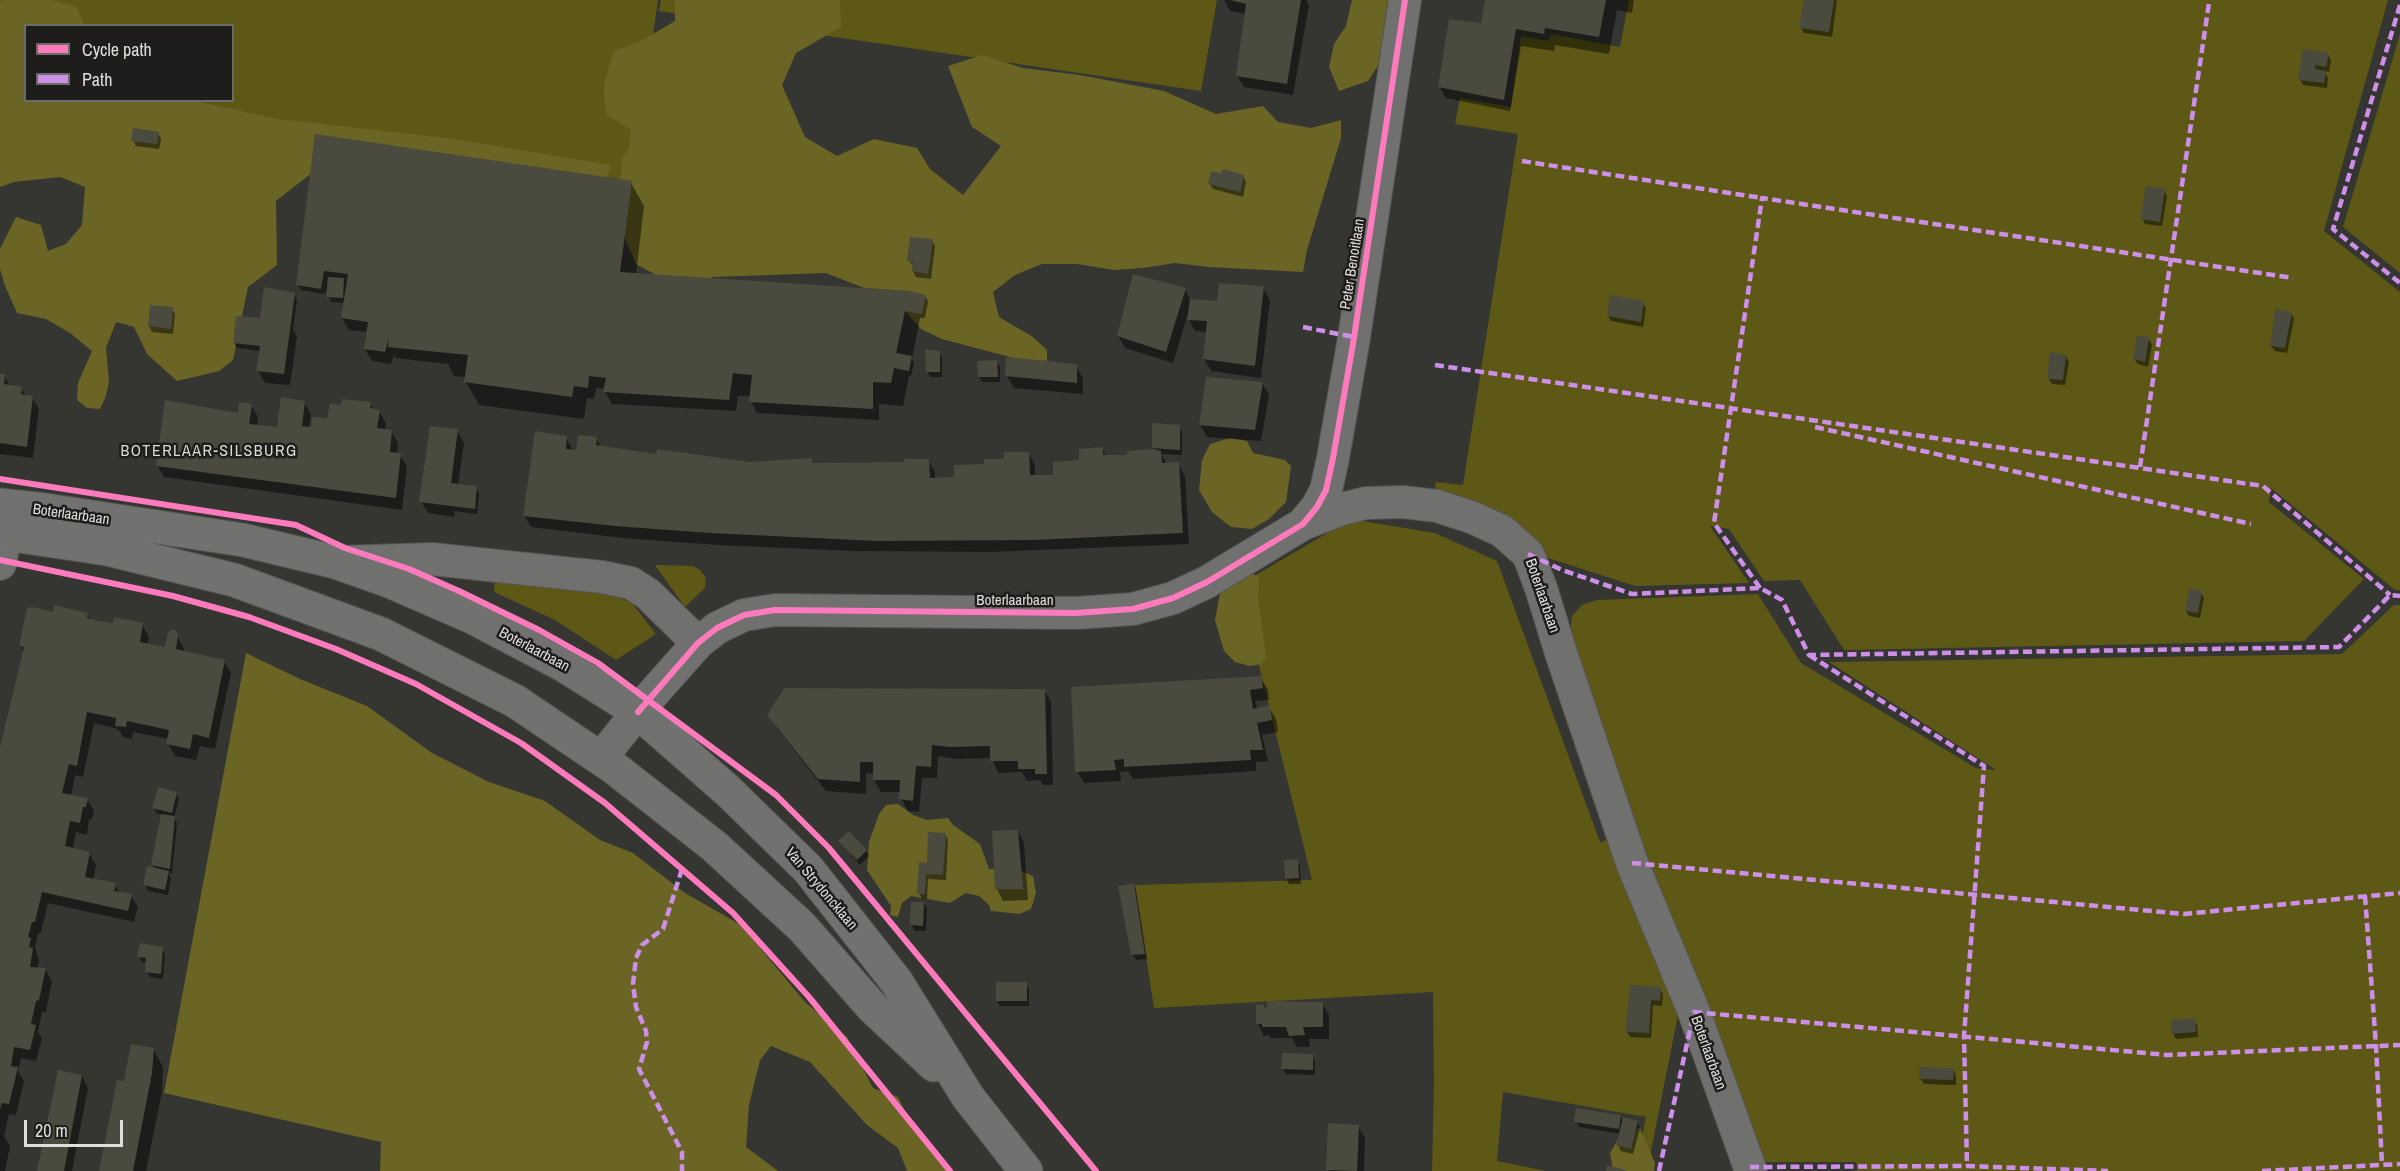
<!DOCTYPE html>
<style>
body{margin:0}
#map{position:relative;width:2400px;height:1171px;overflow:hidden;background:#353531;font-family:"Archivo Narrow",sans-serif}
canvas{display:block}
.legend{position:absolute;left:24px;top:24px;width:210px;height:78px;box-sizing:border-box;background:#1e1d1b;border:2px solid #6b6b68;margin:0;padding:8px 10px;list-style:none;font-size:18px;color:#dfdfdb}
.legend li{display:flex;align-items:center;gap:12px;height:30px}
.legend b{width:30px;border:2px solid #6b6b68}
.scale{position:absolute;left:24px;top:1120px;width:99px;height:27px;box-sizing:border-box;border:3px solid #dfdfdb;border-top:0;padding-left:8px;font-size:18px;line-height:21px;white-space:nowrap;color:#dfdfdb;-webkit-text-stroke:4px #1e1d1b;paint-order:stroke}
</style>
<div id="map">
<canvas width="2400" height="1171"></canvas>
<ul class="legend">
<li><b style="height:8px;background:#fd7abc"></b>Cycle path</li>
<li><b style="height:8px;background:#ce8fe9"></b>Path</li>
</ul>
<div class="scale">20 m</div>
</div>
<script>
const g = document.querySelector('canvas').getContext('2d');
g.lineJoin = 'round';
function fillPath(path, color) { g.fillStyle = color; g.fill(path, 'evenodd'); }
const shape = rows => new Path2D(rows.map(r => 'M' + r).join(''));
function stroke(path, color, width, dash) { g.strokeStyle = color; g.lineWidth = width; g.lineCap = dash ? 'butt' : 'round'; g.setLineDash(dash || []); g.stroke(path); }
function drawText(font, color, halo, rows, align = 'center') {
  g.font = font + ' "Archivo Narrow",sans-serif'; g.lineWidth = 5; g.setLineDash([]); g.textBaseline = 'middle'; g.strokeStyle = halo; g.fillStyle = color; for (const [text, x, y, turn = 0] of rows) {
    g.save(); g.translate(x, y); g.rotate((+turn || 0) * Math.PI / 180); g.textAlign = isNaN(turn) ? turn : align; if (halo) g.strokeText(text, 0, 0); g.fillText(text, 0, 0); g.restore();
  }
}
fillPath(shape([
 [0,0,658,0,632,181,98,101,232,100,232,26,26,26,0,83],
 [661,0,1217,0,1201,91,659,11],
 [1629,0,2388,0,2324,231,2400,292,2400,590,2395,590,2271,488,2269,502,2364,579,2304,641,1844,650,1800,580,1764,581,1729,529,1710,526,1749,583,1635,586,1545,557,1434,495,1436,482,1463,485,1518,134,1455,124,1460,98,1511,107,1521,36,1548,41,1551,34,1620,47],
 [2400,34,2400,273,2343,227],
 [1351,519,1435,533,1497,561,1600,842,1612,839,1680,1005,1647,1171,1635,1171,1646,1117,1503,1092,1497,1161,1546,1171,1432,1171,1434,1082,1433,992,1154,1008,1135,885,1312,880,1239,585],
 [655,565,693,566,700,570,706,578,705,588,685,607],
 [495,578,600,591,616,596,632,603,656,634,616,660,555,620,494,592],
 [1758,594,1801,663,1976,768,1996,770,1829,662,2342,654,2394,605,2400,605,2400,1171,1857,1171,1856,1162,1761,1162,1641,853,1570,632,1572,616,1582,605,1597,600]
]), '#5e5816');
fillPath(shape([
 [5,0,51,0,77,7,84,25,26,26,26,100,194,101,278,119,455,139,611,165,602,191,336,154,276,201,277,265,248,287,233,360,219,371,177,381,147,354,134,327,116,322,106,348,109,382,106,396,100,409,87,408,77,400,78,383,92,351,70,333,46,319,17,313,5,286,0,269,0,249,16,217,41,225,48,251,66,244,82,225,85,187,60,177,14,182,0,187,0,1],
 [675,0,840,0,841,27,796,53,782,85,805,137,837,156,874,139,917,148,930,169,963,195,1001,146,972,127,948,66,982,55,1023,68,1080,75,1164,91,1216,114,1263,106,1278,122,1311,128,1341,120,1341,138,1307,250,1303,272,1209,267,1175,263,1143,268,1114,270,1077,264,1042,264,1015,275,993,292,999,317,1033,337,1047,350,1047,361,1021,360,942,339,921,329,905,311,907,291,864,288,826,273,712,277,705,286,676,286,636,264,619,225,618,200,623,156,629,149,631,130,607,115,604,98,604,84,614,51,641,41,675,21],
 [1352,0,1389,0,1395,21,1380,63,1368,81,1339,91,1329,67,1334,44,1346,26],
 [1230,438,1247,441,1253,453,1285,460,1291,466,1286,502,1269,519,1252,529,1231,527,1212,512,1199,490,1202,460,1210,444],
 [1249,572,1259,577,1258,596,1266,657,1261,664,1250,666,1235,662,1224,651,1215,620,1220,593],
 [246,653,300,679,367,706,432,753,489,782,545,801,600,840,633,853,685,893,741,925,805,1002,847,1037,873,1088,898,1097,914,1129,937,1154,947,1171,907,1171,898,1148,867,1125,810,1062,771,1046,760,1060,749,1105,746,1147,778,1171,380,1171,381,1142,164,1093],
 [898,804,913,815,927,820,948,818,953,825,980,844,989,869,1014,868,1033,876,1036,893,1031,909,1019,914,991,911,989,905,979,896,966,893,950,903,911,896,902,903,898,917,890,915,891,906,867,870,869,842,879,814,886,805],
 [1640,1128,1655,1163,1654,1171,1613,1171,1610,1153,1618,1139,1631,1130]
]), '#6a6524');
fillPath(shape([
 [1224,0,1306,0,1309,5,1293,95,1244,87,1237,75,1246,14,1230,11],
 [1487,0,1634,0,1632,13,1617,10,1609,54,1555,45,1554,51,1521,46,1510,111,1446,98,1439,86,1485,26],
 [1805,0,1837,0,1832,37,1804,33,1801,28],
 [2305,51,2328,55,2331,60,2329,72,2324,71,2328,78,2327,88,2303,85,2300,79],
 [158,133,161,139,159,149,136,146,133,140],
 [317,136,631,183,644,206,636,274,925,296,928,301,925,318,920,318,912,359,914,363,911,376,909,376,903,406,879,404,879,420,757,413,751,401,751,396,738,396,736,411,612,404,605,392,605,389,596,388,594,399,587,398,584,419,479,405,466,382,466,377,454,376,448,364,396,358,394,354,391,364,372,361,365,349,368,332,349,330,342,318,345,303,331,302,328,293,324,292,324,294,301,290,298,285],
 [1222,175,1243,176,1246,182,1243,197,1213,189,1210,184],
 [2164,191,2167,196,2162,226,2145,224,2142,218],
 [932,241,935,246,931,279,916,277,913,271,914,266,908,260],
 [1263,288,1270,300,1261,378,1211,371,1204,359,1207,332,1195,331,1187,317,1173,363,1125,348,1118,336,1185,289,1191,301,1218,302],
 [294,294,297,300,293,329,297,336,290,385,265,383,258,371,260,351,237,348,234,343],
 [1643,303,1646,308,1643,327,1611,321,1608,316],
 [172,309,175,314,173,334,152,332,149,326],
 [2291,313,2294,319,2287,353,2275,351,2271,346],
 [2148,339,2152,344,2148,367,2138,364,2134,359],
 [939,352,942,358,942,377,931,377,927,372],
 [2066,356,2069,362,2065,385,2052,384,2048,378],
 [996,362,1000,367,1000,382,982,382,979,377],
 [1076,366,1083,378,1083,394,1014,388,1007,376],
 [0,375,4,376,11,387,21,388,26,396,32,397,39,409,33,458,0,454],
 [1262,383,1269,395,1261,441,1207,437,1200,425],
 [304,402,311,414,309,428,329,420,342,407,370,404,374,410,379,411,386,423,385,430,391,431,398,443,397,454,400,455,407,467,402,510,164,477,157,465,251,405,258,417,257,426,279,429],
 [1179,427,1182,432,1182,455,1161,454,1167,464,1178,464,1185,476,1189,544,989,552,853,551,718,545,623,538,531,527,524,515,566,437,573,451,578,451,596,438,601,447,657,455,750,463,811,460,814,465,907,463,928,460,935,472,935,479,956,479,986,466,1028,453,1035,465,1035,476,1055,477,1102,448,1107,457,1129,457,1156,452,1154,448],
 [457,431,464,443,458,485,476,488,479,493,477,514,455,511,454,517,428,513,421,501],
 [2201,593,2204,598,2200,618,2189,616,2186,611],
 [54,613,87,614,91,620,100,622,142,625,149,637,147,645,166,649,175,632,184,649,184,653,224,661,231,673,215,749,200,746,196,760,175,756,168,744,169,739,133,732,132,739,123,737,118,729,94,723,83,777,75,775,71,796,87,799,94,811,92,819,89,819,87,835,76,832,73,849,89,853,96,865,93,880,115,885,120,894,131,896,138,907,134,922,48,903,41,933,38,933,35,947,39,961,37,969,45,969,52,981,46,1012,42,1012,38,1032,42,1038,36,1061,21,1058,18,1071,24,1081,16,1115,9,1114,4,1136,10,1146,5,1171,0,1171,0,748,24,653,20,645],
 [1261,678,1268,690,1269,700,1255,701,1257,709,1269,707,1276,719,1278,732,1262,735,1268,761,1256,762,1256,771,1133,779,1128,771,1120,772,1121,781,1084,783,1077,771],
 [1044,690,1051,702,1053,785,1043,785,1040,780,1027,781,1022,772,998,773,992,758,956,759,938,756,937,778,922,778,919,812,908,811,901,799,901,792,881,792,874,780,874,774,866,773,866,794,826,791,776,727,769,715],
 [176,793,179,799,174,818,177,823,172,874,168,873,171,878,168,895,148,891,145,885,156,870,153,865,163,815,157,814,154,808],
 [1018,831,1024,843,1028,900,1003,901,997,889,994,832],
 [945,834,948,840,946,880,928,879,927,899,922,899,919,893,928,864],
 [840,841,866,851,869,856,860,865],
 [1297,861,1300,866,1301,884,1289,884,1286,878],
 [1133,885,1136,890,1147,959,1136,960,1133,955],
 [924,903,927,909,926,931,915,931,912,925],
 [162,949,165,954,163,979,150,977,147,972,147,962,142,962,139,956],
 [1026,983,1029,989,1029,1006,1000,1006,997,1001],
 [1660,989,1663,994,1662,1006,1653,1005,1651,1038,1630,1037,1627,1032,1629,997],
 [1322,1003,1329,1015,1329,1039,1309,1039,1310,1047,1297,1047,1292,1038,1270,1038,1269,1035,1264,1036,1258,1024,1263,1006,1265,1009],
 [2194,1020,2197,1025,2198,1037,2176,1039,2173,1033],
 [153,1049,163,1067,162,1092,146,1171,101,1171],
 [1312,1055,1315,1061,1315,1075,1286,1074,1283,1069],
 [1953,1069,1956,1075,1956,1085,1924,1084,1921,1079],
 [82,1076,88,1088,72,1171,39,1171],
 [1620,1116,1624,1122,1637,1122,1640,1128,1633,1154,1621,1151,1618,1145,1621,1134,1579,1127,1576,1122],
 [1358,1126,1365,1138,1364,1171,1329,1171]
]), '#0007');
fillPath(shape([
 [1230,0,1301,0,1287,84,1236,76,1246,4],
 [1485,0,1606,0,1599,37,1545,28,1544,34,1516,29,1504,100,1438,87,1449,19,1481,23],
 [1804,0,1834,0,1829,32,1799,28],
 [2303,49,2329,53,2326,67,2315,65,2315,69,2326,71,2324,83,2298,80],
 [133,128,159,132,157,144,131,141],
 [315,134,632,181,620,272,908,291,926,295,922,314,905,311,896,353,912,356,909,371,894,368,891,383,873,382,873,409,749,402,752,375,740,374,733,373,729,400,603,392,606,378,589,376,588,388,574,386,572,397,464,382,468,355,388,347,389,338,385,352,364,349,368,322,341,318,348,274,324,271,321,289,296,285],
 [1223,169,1244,175,1240,192,1208,184,1211,171,1221,173],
 [2146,186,2165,189,2160,222,2140,219],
 [910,237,933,239,928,274,912,271,913,262,907,261],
 [1133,274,1186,288,1166,352,1117,336],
 [328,277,344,278,343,298,326,297],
 [1219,283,1264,286,1255,366,1203,359,1207,321,1187,320,1190,299,1217,301],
 [264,287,295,293,284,374,256,371,260,346,233,343,236,316,260,318],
 [1610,295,1644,301,1641,322,1607,316],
 [150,305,173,307,171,329,148,326],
 [2275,309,2292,312,2285,348,2270,346],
 [2137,335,2149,337,2145,362,2133,359],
 [925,349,940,351,940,372,926,372],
 [2050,352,2066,355,2063,380,2047,379],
 [1006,357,1077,364,1077,383,1005,376],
 [997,360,998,377,978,377,977,361],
 [0,374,5,374,4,384,22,387,21,394,33,396,27,447,0,443],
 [1206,377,1263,382,1255,430,1199,425],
 [281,397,305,401,302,426,311,427,312,417,327,418,330,403,341,405,342,399,371,402,370,408,380,410,377,428,392,430,390,452,401,453,396,498,156,466,165,400,238,413,239,402,252,404,249,424,277,427],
 [1152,423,1180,425,1180,450,1152,448],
 [430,426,458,429,451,483,477,486,475,509,419,502],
 [535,431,567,436,566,449,576,450,578,435,597,437,596,445,656,454,657,449,750,462,812,458,812,463,905,462,904,459,929,459,930,478,954,477,954,465,984,464,984,459,1004,459,1004,452,1029,452,1030,475,1053,475,1053,462,1079,460,1079,449,1103,447,1103,455,1127,455,1127,451,1153,449,1161,451,1162,463,1179,462,1183,533,1032,540,877,541,710,533,615,526,523,516],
 [2189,589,2202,591,2198,613,2185,611],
 [54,605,88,613,87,618,99,621,113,623,114,617,143,623,140,642,165,647,168,633,171,630,176,630,178,635,176,649,225,660,209,738,193,734,190,749,166,744,169,730,127,721,126,727,115,726,116,718,87,712,77,766,69,764,62,793,88,798,86,807,83,807,80,823,70,821,65,846,90,852,85,877,116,883,114,891,132,894,128,911,42,892,35,922,32,922,28,937,31,938,29,947,33,948,30,967,46,968,39,1000,36,1001,31,1024,36,1025,30,1050,14,1047,11,1066,18,1067,9,1104,2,1103,0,1109,0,747,24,647,19,646,27,608,33,607,53,612],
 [1262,676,1263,688,1250,690,1253,709,1270,705,1272,720,1257,723,1263,750,1250,750,1251,760,1124,767,1124,759,1114,760,1116,770,1075,772,1071,687],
 [784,688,1045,689,1047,774,1035,774,1035,769,1018,769,1018,761,990,761,990,746,949,747,932,745,931,767,916,766,913,801,899,799,900,780,873,780,873,762,860,762,860,782,818,779,767,715],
 [158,787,177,792,172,813,152,808],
 [161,814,175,816,170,869,151,865],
 [1018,830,1023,889,995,889,992,831],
 [849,831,867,850,857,860,838,841],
 [928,832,946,833,943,875,926,874,925,894,917,894,919,862,927,863],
 [1298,859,1299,878,1285,879,1284,860],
 [147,866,169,871,165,890,143,885],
 [1134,883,1145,954,1131,955,1118,886],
 [911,902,924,902,923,926,910,925],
 [140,943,163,947,161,974,145,972,146,958,137,957],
 [996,982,1027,982,1027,1001,996,1001],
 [1630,985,1661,987,1660,1001,1651,1000,1649,1033,1625,1032],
 [1267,1001,1323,1002,1323,1027,1303,1027,1305,1035,1289,1036,1286,1027,1262,1027,1262,1024,1256,1024,1256,1005,1264,1004,1264,1008,1267,1007],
 [2195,1018,2196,1032,2172,1034,2171,1020],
 [131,1044,154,1048,152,1073,133,1171,99,1171,117,1080,124,1081],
 [1282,1053,1313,1054,1313,1070,1281,1069],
 [1919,1067,1954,1068,1953,1080,1919,1079],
 [58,1070,82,1075,64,1171,37,1171],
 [1576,1108,1621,1115,1619,1129,1574,1122],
 [1623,1117,1638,1121,1631,1149,1616,1145],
 [1328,1123,1359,1125,1357,1171,1326,1170],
 [1607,1165,1626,1170,1626,1171,1606,1171]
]), '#4a4a3e');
const minor = shape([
 [1303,524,1317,507,1326,490,1333,458,1353,344,1405,0],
 [338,562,432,559,602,577,631,583,648,594,698,643],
 [0,564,11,508],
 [601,758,649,698,698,643,717,628,744,615,775,610,1076,613,1133,609,1173,598,1207,582,1303,524,1342,509,1366,503,1403,502,1437,506,1471,517,1502,531,1528,554,1541,588,1561,653,1632,863,1694,1012,1751,1171]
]);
const secondary = shape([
 [0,505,46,510,243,540,335,562,389,581,472,617,565,666,638,712,728,791,808,869,896,981,968,1097,1026,1171],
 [0,533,107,549,234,580,381,634,515,701,613,767,714,846,802,927,872,1007,934,1065]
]);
stroke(minor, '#535350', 34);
stroke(secondary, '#535350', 35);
stroke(minor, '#70706e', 32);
stroke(secondary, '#71716f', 33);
stroke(shape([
 [2400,5,2333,229,2400,283],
 [1522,161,1762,198],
 [1303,327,1354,337],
 [1435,365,2263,486,2390,595],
 [1815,427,2251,524],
 [2140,467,2209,3],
 [1528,554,1562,570,1632,594,1760,588,1782,600,1809,655,2339,647,2390,595,2400,596],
 [1760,588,1714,523,1762,198,2293,278],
 [1809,655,1984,766,1964,1036,1967,1166],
 [1632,863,2184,914,2400,893],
 [682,869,663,929,642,945,636,958,633,984,636,1007,646,1031,647,1042,639,1069,682,1152,682,1171],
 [2365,896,2376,1046,2382,1165],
 [1750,1167,1967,1166,2108,1171],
 [1659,1171,1694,1012,2167,1055,2400,1045],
 [2262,1171,2400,1164]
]), '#ce8fe9', 4.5, [9, 4.5]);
stroke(shape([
 [0,479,296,525,345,548,409,569,459,591,539,630,598,663,776,795,829,848,1096,1171],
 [0,560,173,596,249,617,336,649,416,684,521,743,605,803,733,913,809,997,950,1171],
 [638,712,698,643,717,628,744,615,775,610,1076,613,1133,609,1173,598,1207,582,1303,524,1317,507,1326,490,1333,458,1353,344,1405,0]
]), '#fd7abc', 6);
drawText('15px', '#dfdfdb', '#1e1d1b', [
 ["Peter Benoitlaan",1353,264,-81],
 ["Boterlaarbaan",71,515,8],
 ["Boterlaarbaan",1542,596,71],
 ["Boterlaarbaan",1015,601],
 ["Boterlaarbaan",534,650,28],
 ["Van Strydoncklaan",821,889,50],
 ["Boterlaarbaan",1708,1053,70]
]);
g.letterSpacing = '1.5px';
drawText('16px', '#dadad2', '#1e1d1b', [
 ["BOTERLAAR-SILSBURG",209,452]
]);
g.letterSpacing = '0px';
</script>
